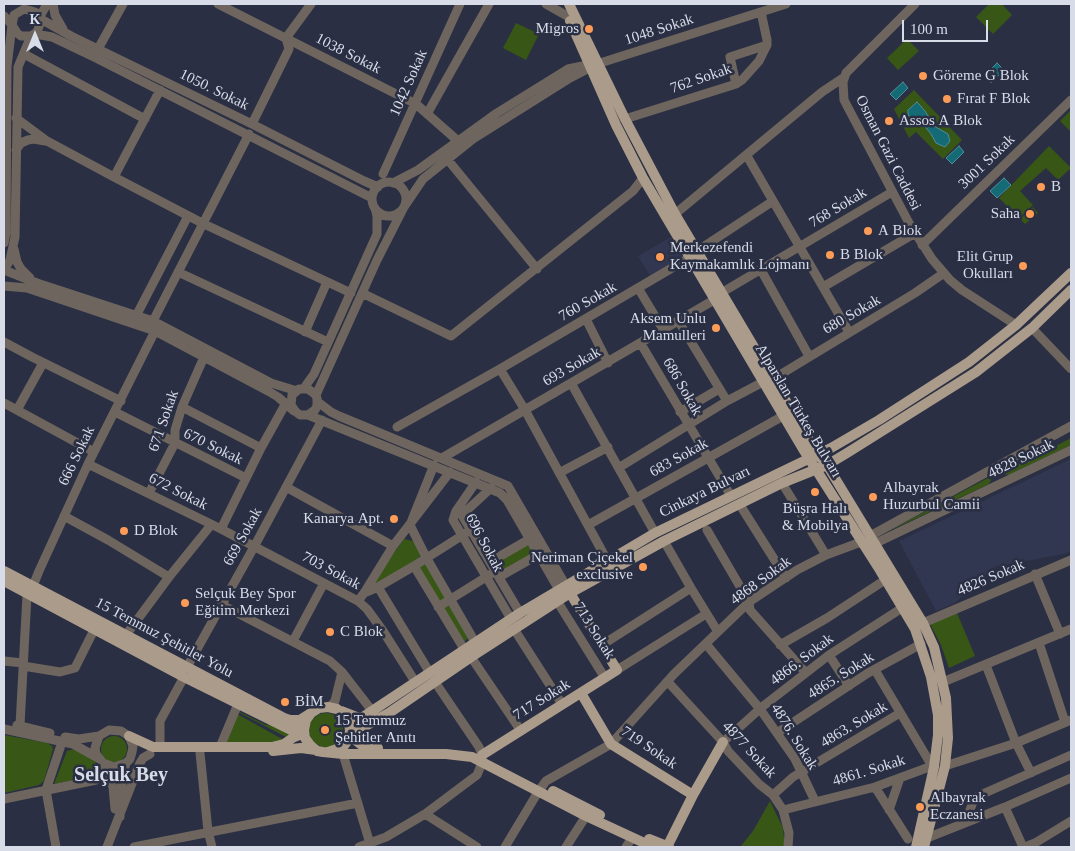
<!DOCTYPE html>
<meta charset="utf-8">
<style>
body{margin:0}
#map{position:relative;width:1075px;height:851px;overflow:hidden;background:#2a2f43;font-family:"Times New Roman",serif}
canvas{display:block}
.frame{position:absolute;inset:0;border:5px solid #d8dce9;pointer-events:none}
.north{position:absolute;left:10px;top:10px;width:50px;height:50px;-webkit-text-stroke:4px #2a2f43;paint-order:stroke;rotate:0deg;font-size:14px;font-weight:700;line-height:20px;text-align:center;color:#d8dce9}
.north::after{content:'';display:block;margin:auto;width:18px;height:22px;background:#d8dce9;clip-path:polygon(50% 0,100% 100%,50% 72%,0 100%)}
.scale{position:absolute;left:902px;top:20px;width:86px;height:22px;box-sizing:border-box;border:2px solid #d8dce9;border-top:0;padding-left:6px;font-size:15px;line-height:18px;white-space:nowrap;color:#d8dce9;-webkit-text-stroke:4px #2a2f43;paint-order:stroke}
</style>
<div id="map">
<canvas width="1075" height="851"></canvas>
<div class="frame"></div>
<div class="north">K</div>
<div class="scale">100 m</div>
</div>
<script>
const g = document.querySelector('canvas').getContext('2d');
g.lineJoin = 'round';
function fillPath(path, color) { g.fillStyle = color; g.fill(path, 'evenodd'); }
const shape = rows => new Path2D(rows.map(r => 'M' + r).join(''));
function stroke(path, color, width, dash) { g.strokeStyle = color; g.lineWidth = width; g.lineCap = dash ? 'butt' : 'round'; g.setLineDash(dash || []); g.stroke(path); }
function drawText(font, color, halo, rows, align = 'center') {
  g.font = font + ' "Times New Roman",serif'; g.lineWidth = 5; g.setLineDash([]); g.textBaseline = 'middle'; g.strokeStyle = halo; g.fillStyle = color; for (const [text, x, y, turn = 0] of rows) {
    g.save(); g.translate(x, y); g.rotate((+turn || 0) * Math.PI / 180); g.textAlign = isNaN(turn) ? turn : align; if (halo) g.strokeText(text, 0, 0); g.fillText(text, 0, 0); g.restore();
  }
}
fillPath(shape([
 [671,237,682,257,650,276,638,256],
 [1071,459,1071,551,1064,554,994,567,955,603,936,611,899,541]
]), '#313751');
fillPath(shape([
 [989,4,1002,4,1012,15,993,34,976,17],
 [516,23,539,34,526,60,503,48],
 [907,39,919,51,898,70,887,58],
 [914,90,962,140,943,159,916,132,909,138,894,109],
 [1071,110,1071,132,1060,121],
 [1049,146,1071,168,1058,180,1046,168,1020,191,1033,205,1019,218,999,198],
 [1033,207,1038,213,1025,224,1020,219],
 [1071,438,1071,445,1009,475,1004,474,1005,469,1015,464,1022,464],
 [988,478,991,480,989,484,883,534],
 [404,539,413,541,421,555,412,564,376,584,374,581],
 [527,543,533,554,502,574,495,562],
 [424,562,446,598,437,603,416,567],
 [449,604,468,638,465,641,461,641,441,608],
 [957,613,975,656,949,668,941,645,930,624],
 [238,711,266,725,271,725,290,733,288,738,238,712],
 '309 730a17 17 0 1 1 34 0a17 17 0 1 1-34 0Z',
 [237,714,284,740,278,742,225,742],
 [4,735,47,743,52,746,53,749,44,781,39,785,4,793],
 '101 749a13 13 0 1 1 26 0a13 13 0 1 1-26 0Z',
 [74,749,94,759,101,774,100,775,54,784,67,751],
 [770,801,783,828,785,847,740,847,753,831]
]), '#385615');
const water = shape([
 [997,63,1004,70,991,83,984,76,997,63],
 [903,82,908,88,896,100,890,94,903,82],
 [917,102,925,111,934,126,948,134,950,141,945,147,936,143,931,134,923,124,908,115,908,110,917,102],
 [959,146,964,152,952,164,946,158,959,146],
 [1004,178,1011,185,997,198,990,191,1004,178]
]);
fillPath(water, '#156b75');
stroke(water, '#508d98', 1);
stroke(shape([
 [47,4,39,18,71,36,252,124,364,181,378,187],
 [53,4,55,15,63,29],
 [218,4,416,104,458,141],
 [546,4,569,17],
 [915,4,846,73,843,82,844,100,909,223,932,259,950,280,962,290,1016,325],
 [4,16,12,25,7,67,6,233,4,243],
 [35,34,52,37,96,58,372,198],
 [31,36,21,36,17,33,12,25,14,15,24,9,35,12,38,15,40,24,37,32,31,36,18,67,15,237,10,260,4,270,37,283,153,321,271,383,297,391],
 [286,38,311,4],
 [98,49,123,4],
 [24,54,145,119],
 [736,84,730,57,767,45],
 [427,114,489,4],
 [16,118,47,141,114,177,204,224,351,293],
 [625,119,736,84,742,80,759,61,767,45,767,40,761,12],
 [252,124,289,49,286,38],
 [16,150,21,143,28,140,34,139,45,141],
 [747,156,849,332],
 [448,160,537,269],
 [383,174,460,4],
 [114,177,160,90],
 '372 199a17 17 0 1 1 34 0a17 17 0 1 1-34 0Z',
 [393,183,418,170,497,113,568,69,592,64],
 [675,214,822,92,843,78],
 [922,245,1071,100],
 [14,249,17,262,21,269,30,278],
 [697,251,773,201],
 [761,270,809,356],
 [178,272,328,342],
 [4,286,27,288,155,331,268,391,278,397,294,411],
 [823,287,915,233],
 [638,288,664,331],
 [362,293,451,336,633,191,643,178],
 [721,293,892,192],
 [136,316,188,216],
 [586,319,608,363],
 [153,321,249,134],
 [679,322,727,401],
 [1032,328,1071,369],
 [305,332,327,282],
 [4,342,32,357,121,401],
 [641,344,731,496],
 [500,369,525,410,608,562],
 [773,379,915,293,944,273],
 [571,383,655,533],
 [304,388,314,374,377,234,377,216,375,208],
 [316,395,377,260,404,207,423,179,473,139,570,78,597,64,786,4],
 [318,402,331,412,339,416,508,486,569,591],
 [4,403,94,452],
 [182,407,261,448],
 [17,410,43,363],
 [115,412,246,478],
 [680,412,719,389],
 [308,415,315,410,317,406,317,398,315,394,308,389,299,389,292,395,291,405,296,412,300,415,308,415,500,493,507,500,562,595],
 [397,427,500,369,689,258],
 [442,458,714,300],
 [88,464,221,529,358,601,367,609,383,631,416,683],
 [434,465,410,525,426,557,475,642],
 [620,467,727,401,763,382],
 [559,473,608,447],
 [476,482,456,511,453,520,511,619],
 [782,483,826,555],
 [286,487,393,546],
 [491,488,465,512,463,517,520,613],
 [149,493,175,443,175,430,182,407,204,357],
 [740,505,786,578],
 [64,516,108,540,169,577],
 [588,525,783,416],
 [221,529,261,448,286,403],
 [707,530,749,602,750,610,806,673],
 [870,536,1071,426],
 [664,541,691,588,718,632],
 [874,544,1071,450],
 [490,562,528,540],
 [414,566,464,649],
 [1035,574,1060,634],
 [499,577,536,556],
 [33,586,39,571,88,464,155,331],
 [378,587,430,673],
 [364,593,378,587,414,566,466,533],
 [358,601,364,593,393,546,450,472],
 [557,601,605,678],
 [222,605,330,661,342,672,373,712],
 [438,607,491,574],
 [923,623,1071,560],
 [514,629,562,704],
 [126,635,169,577,211,525],
 [293,641,324,583],
 [1039,643,1065,722],
 [706,644,760,709,795,759,815,801],
 [602,645,691,588],
 [780,645,827,618,885,580],
 [829,655,849,686],
 [471,657,521,731],
 [4,661,23,663],
 [986,665,1016,743,1031,773],
 [23,666,60,672,75,668,94,630],
 [187,667,254,547,322,420],
 [617,670,706,614],
 [875,670,932,766],
 [668,682,723,742,728,751,759,784,773,795,783,810,789,833,788,847],
 [943,682,1071,629],
 [330,707,335,701,342,672],
 [17,725,50,733],
 [20,725,27,595],
 [4,729,73,744,98,758],
 [777,733,868,673,921,644],
 [65,737,79,739,99,736],
 [723,742,762,707,829,655,902,608],
 [160,747,160,721,184,677],
 [220,747,238,704],
 [200,753,208,831,212,847],
 [343,754,371,847],
 [103,763,113,787,115,809],
 [945,766,1016,743,1071,720],
 [875,787,908,839],
 [773,795,793,777,900,713],
 [4,799,96,780],
 [1005,807,1023,847],
 [783,810,875,787,932,766,934,767],
 [889,810,900,778],
 [425,814,477,847],
 [120,817,122,778,126,763,130,759,132,752,133,746,129,736,121,731,109,730,99,736,95,748,96,754,103,763,114,767,126,763],
 [965,823,973,802,978,796,1071,755],
 [927,838,1005,807,1071,778],
 [56,847,46,790,62,742],
 [107,847,140,763,143,758,150,754],
 [134,847,358,803],
 [359,847,386,837,425,814,477,775,482,763,482,755,479,747,435,682],
 [505,847,538,792,546,781,611,744,674,674,749,602,797,570,826,555,861,542],
 [566,847,586,816],
 [626,847,632,838],
 [1025,847,1035,843,1071,821]
]), '#6e665e', 9);
stroke(shape([
 [569,4,625,119,675,214,818,455,827,465,923,623,934,647,946,698,948,738,945,766,924,847],
 [570,21,616,125,643,178,803,449,878,567,915,629,931,677,938,715,938,735,934,767,916,847],
 [4,571,284,718,290,720,300,720,311,713],
 [4,581,184,677,291,730,304,730],
 [581,693,611,744,693,795],
 [341,711,359,718,363,717,520,613,655,533,831,448,879,420,969,362,1016,325,1071,273],
 [350,731,367,725,389,713,471,657,570,593,664,541,782,483,827,465,847,453,976,372,1032,328,1071,290],
 [349,735,363,746,378,748],
 [129,736,153,747,272,747,284,744,294,737,304,733],
 [273,751,301,748,316,750],
 [328,752,343,747,348,740,350,731,349,722,344,714,337,709,328,707,319,708,311,713,306,720,304,730,305,738,310,745,317,751,323,752,343,754,446,754,472,757,586,816,653,847],
 [482,755,617,670,570,593],
 [553,791,600,815],
 [649,839,669,847],
 [667,847,693,795,723,742]
]), '#ab9b8a', 10);
for (const [x, y, r, color] of [
 [589,29,5,"#fd9c57"],
 [923,76,5,"#fd9c57"],
 [947,99,5,"#fd9c57"],
 [889,121,5,"#fd9c57"],
 [1041,187,5,"#fd9c57"],
 [1030,214,5,"#fd9c57"],
 [868,231,5,"#fd9c57"],
 [830,255,5,"#fd9c57"],
 [660,257,5,"#fd9c57"],
 [1023,266,5,"#fd9c57"],
 [716,328,5,"#fd9c57"],
 [815,492,5,"#fd9c57"],
 [873,497,5,"#fd9c57"],
 [394,519,5,"#fd9c57"],
 [124,531,5,"#fd9c57"],
 [643,567,5,"#fd9c57"],
 [185,603,5,"#fd9c57"],
 [330,632,5,"#fd9c57"],
 [285,702,5,"#fd9c57"],
 [325,730,5,"#fd9c57"],
 [920,807,5,"#fd9c57"]
]) { const dot = new Path2D(); dot.arc(x, y, r, 0, 2 * Math.PI); g.fillStyle = color; g.fill(dot); stroke(dot, '#2a2f43', 2); }
drawText('15px', '#d8dce9', '#2a2f43', [
 ["Migros",579,29,"right"],
 ["Göreme G Blok",933,76],
 ["Fırat F Blok",957,99],
 ["Assos A Blok",899,121],
 ["B",1051,187],
 ["Saha",1020,214,"right"],
 ["A Blok",878,231],
 ["Merkezefendi",670,248],
 ["Kaymakamlık Lojmanı",670,265],
 ["B Blok",840,255],
 ["Elit Grup",1013,257,"right"],
 ["Okulları",1013,274,"right"],
 ["Aksem Unlu",706,319,"right"],
 ["Mamulleri",706,336,"right"],
 ["Albayrak",883,488],
 ["Huzurbul Camii",883,505],
 ["Büşra Halı",815,509,"center"],
 ["& Mobilya",815,526,"center"],
 ["Kanarya Apt.",384,519,"right"],
 ["D Blok",134,531],
 ["Neriman Çiçekel",633,558,"right"],
 ["exclusive",633,575,"right"],
 ["Selçuk Bey Spor",195,594],
 ["Eğitim Merkezi",195,611],
 ["C Blok",340,632],
 ["BİM",295,702],
 ["15 Temmuz",335,721],
 ["Şehitler Anıtı",335,738],
 ["Albayrak",930,798],
 ["Eczanesi",930,815]
], 'left');
drawText('15px', '#d8dce9', '#2a2f43', [
 ["1048 Sokak",659,30,-18],
 ["1038 Sokak",348,54,27],
 ["762 Sokak",701,79,-19],
 ["1042 Sokak",409,83,-66],
 ["1050. Sokak",214,90,26],
 ["Osman Gazi Caddesi",888,153,63],
 ["3001 Sokak",987,162,-44],
 ["768 Sokak",838,208,-31],
 ["760 Sokak",588,302,-30],
 ["680 Sokak",852,315,-30],
 ["693 Sokak",572,367,-30],
 ["686 Sokak",682,387,60],
 ["Alparslan Türkeş Bulvarı",798,411,59],
 ["671 Sokak",164,421,-71],
 ["670 Sokak",213,447,26],
 ["666 Sokak",77,456,-64],
 ["683 Sokak",679,458,-29],
 ["4828 Sokak",1021,459,-26],
 ["672 Sokak",178,492,27],
 ["Cinkaya Bulvarı",705,492,-26],
 ["669 Sokak",243,537,-61],
 ["696 Sokak",484,543,62],
 ["703 Sokak",331,571,28],
 ["4826 Sokak",991,578,-23],
 ["4868 Sokak",761,581,-36],
 ["713 Sokak",594,631,58],
 ["15 Temmuz Şehitler Yolu",164,638,28],
 ["4866. Sokak",802,660,-37],
 ["4865. Sokak",841,676,-32],
 ["717 Sokak",542,700,-32],
 ["4863. Sokak",854,725,-31],
 ["4876. Sokak",794,737,58],
 ["719 Sokak",649,748,34],
 ["4877 Sokak",749,750,47],
 ["4861. Sokak",869,771,-17]
]);
drawText('bold 20px', '#d8dce9', '#2a2f43', [
 ["Selçuk Bey",121,776]
]);
</script>
